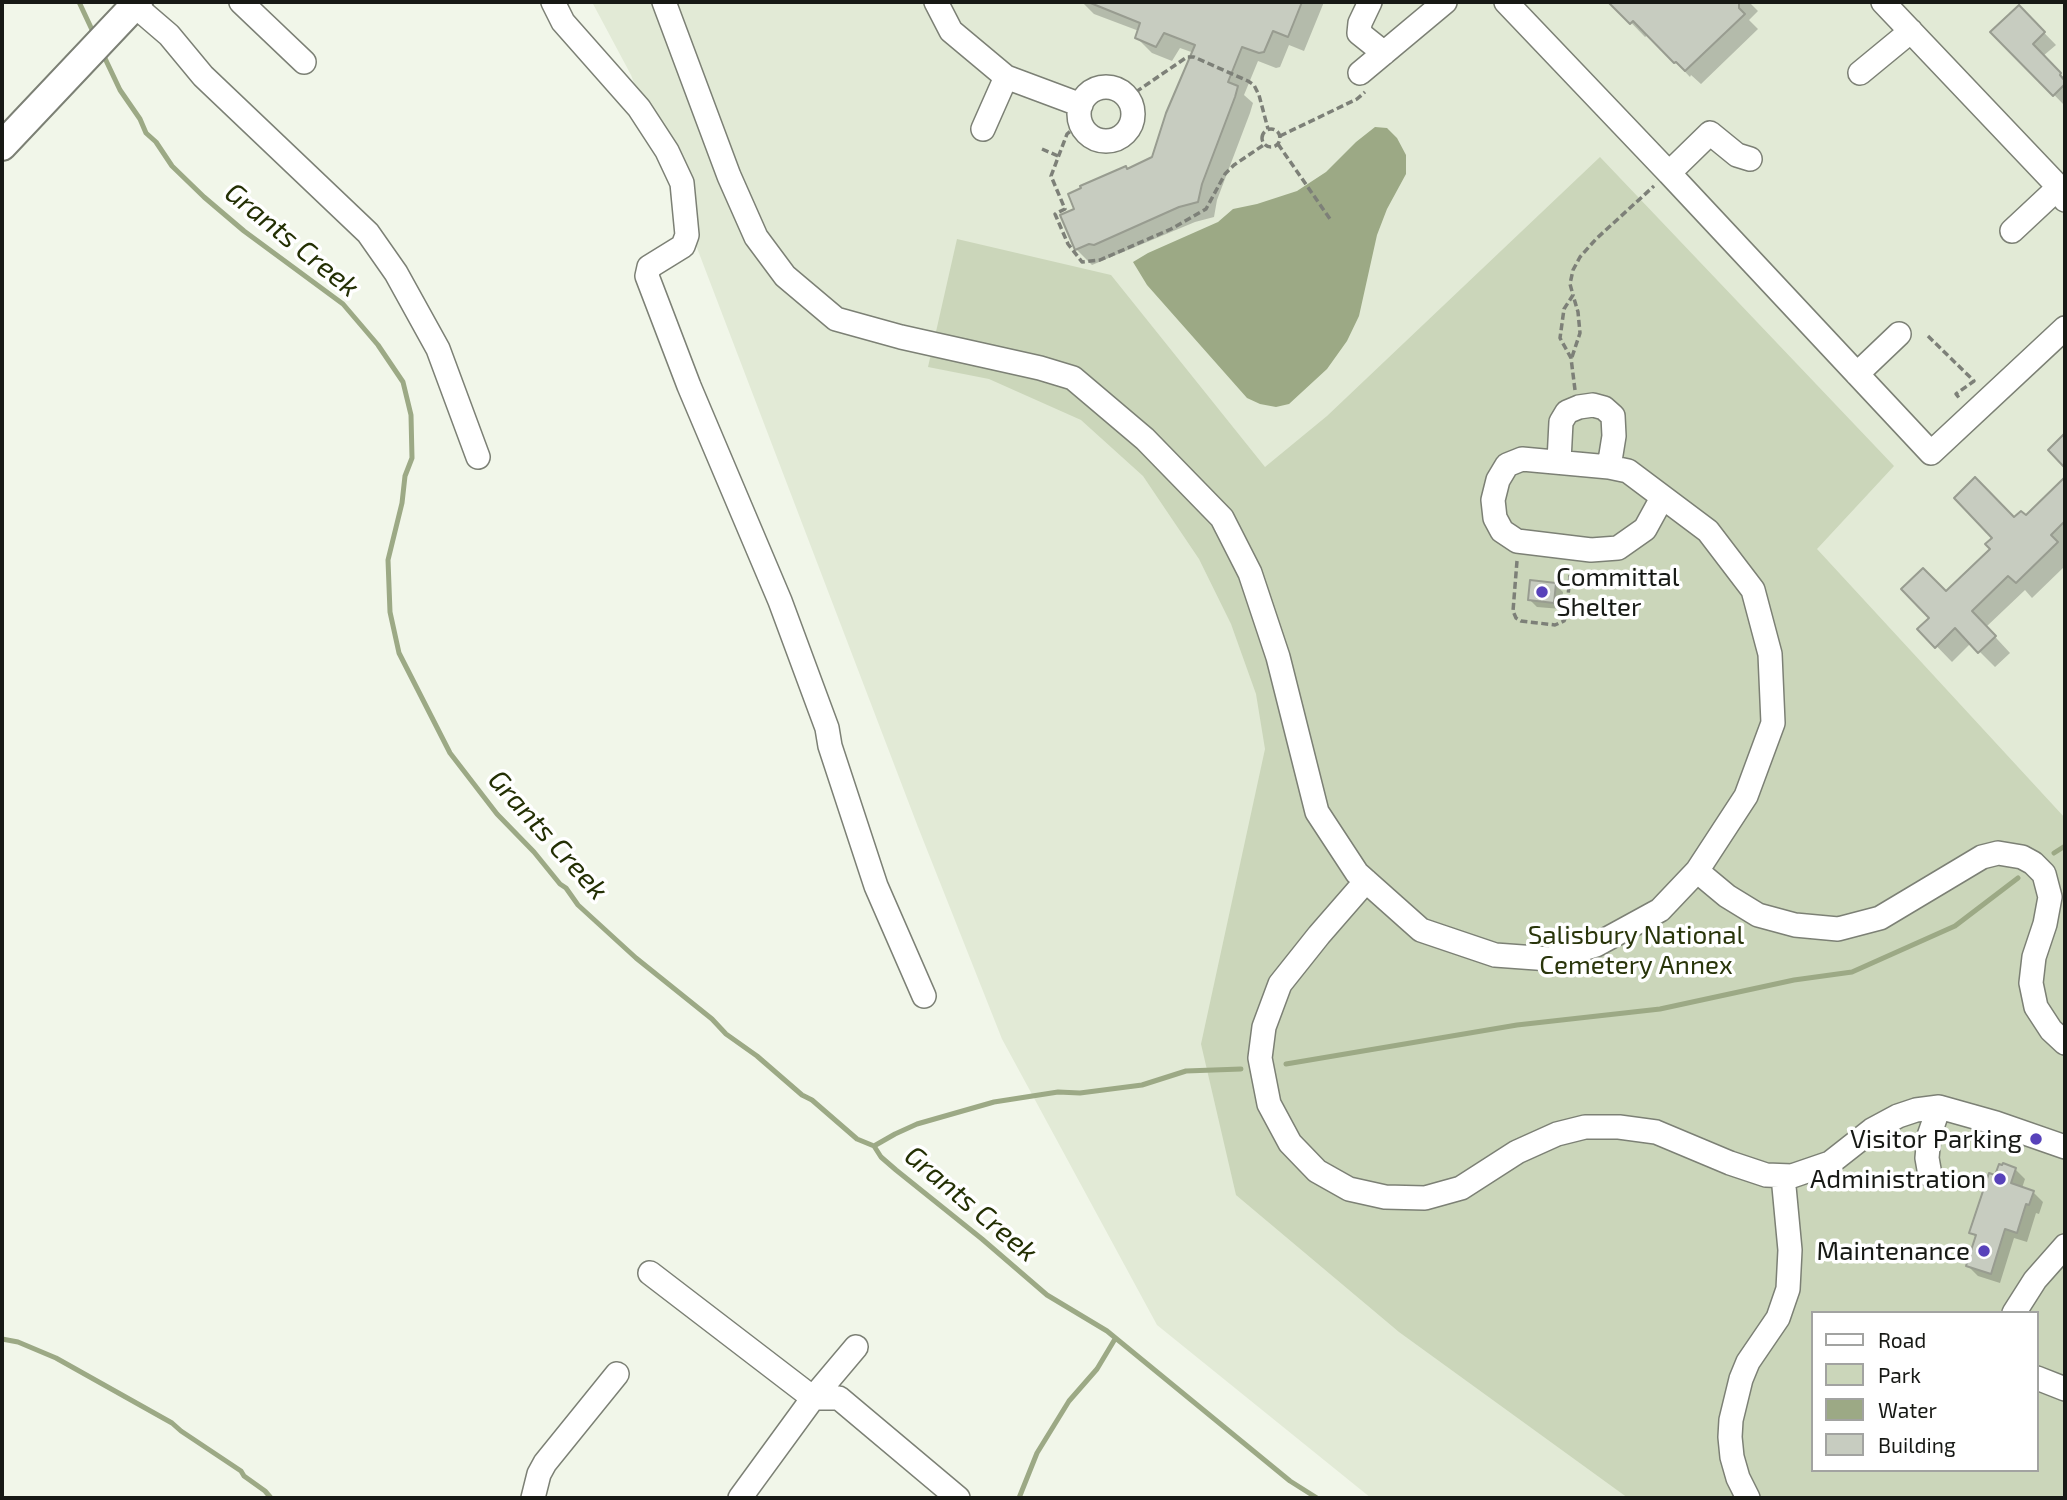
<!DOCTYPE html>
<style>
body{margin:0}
#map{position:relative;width:2067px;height:1500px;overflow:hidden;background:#f1f6e9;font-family:"Exo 2",sans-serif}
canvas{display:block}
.frame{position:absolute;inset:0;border:4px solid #171915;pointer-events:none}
.legend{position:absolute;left:1811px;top:1311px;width:228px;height:161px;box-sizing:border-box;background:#fff;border:2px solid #a2a3a1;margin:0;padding:9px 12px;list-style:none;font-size:21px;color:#171915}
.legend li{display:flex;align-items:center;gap:14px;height:35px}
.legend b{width:35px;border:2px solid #a2a3a1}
</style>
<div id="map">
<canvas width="2067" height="1500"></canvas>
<div class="frame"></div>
<ul class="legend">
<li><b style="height:9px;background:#fff"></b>Road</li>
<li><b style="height:19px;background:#cbd6ba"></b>Park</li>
<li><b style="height:19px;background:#9ca985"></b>Water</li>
<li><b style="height:19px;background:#c7ccc0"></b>Building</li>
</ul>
</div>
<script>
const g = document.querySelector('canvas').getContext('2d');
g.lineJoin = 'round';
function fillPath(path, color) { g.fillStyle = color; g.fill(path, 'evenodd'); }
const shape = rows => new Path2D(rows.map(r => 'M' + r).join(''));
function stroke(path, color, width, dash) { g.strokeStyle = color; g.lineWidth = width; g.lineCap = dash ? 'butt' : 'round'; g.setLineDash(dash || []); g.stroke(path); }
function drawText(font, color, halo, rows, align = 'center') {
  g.font = font + ' "Exo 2",sans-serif'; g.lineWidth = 7; g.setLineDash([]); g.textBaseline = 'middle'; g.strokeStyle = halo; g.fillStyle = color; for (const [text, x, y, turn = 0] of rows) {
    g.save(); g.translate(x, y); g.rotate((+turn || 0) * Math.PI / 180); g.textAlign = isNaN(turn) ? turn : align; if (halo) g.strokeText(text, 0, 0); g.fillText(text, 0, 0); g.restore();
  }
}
fillPath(shape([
 [592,2,2065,2,2065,1498,1371,1498,1157,1325,1002,1039,918,827,631,75],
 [1813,1313,2037,1313,2037,1470,1813,1470]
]), '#e2ead6');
fillPath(shape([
 [1600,157,1894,466,1817,549,2065,818,2065,1498,1628,1498,1399,1332,1236,1195,1201,1044,1265,749,1256,694,1231,624,1199,559,1143,476,1081,420,989,379,928,367,957,239,1111,275,1265,467,1327,416],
 [1813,1313,2037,1313,2037,1470,1813,1470]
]), '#cbd6ba');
fillPath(shape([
 [1375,127,1387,128,1397,138,1406,155,1406,174,1387,209,1377,235,1359,316,1347,341,1327,369,1289,404,1276,407,1260,404,1247,398,1147,285,1133,262,1148,253,1218,222,1233,209,1257,204,1297,191,1326,172,1356,142]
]), '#9ca985');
fillPath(shape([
 [1082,2,1324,2,1304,51,1289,45,1280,67,1276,68,1258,61,1244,95,1253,103,1250,113,1217,200,1214,217,1195,222,1092,265,1076,249,1076,210,1128,170,1153,159,1194,53,1180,48,1172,61,1152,53,1137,38,1139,31,1094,14],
 [1618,2,1749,2,1758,11,1749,20,1758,29,1701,84,1691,75,1690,77,1649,34,1645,37,1616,7],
 [2019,7,2056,45,2043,56,2065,79,2065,106,1993,32],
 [2065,480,2065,566,2032,598,2025,590,1986,627,2010,653,1995,667,1971,643,1952,662,1920,629,1932,618,1946,593,1992,549,2014,520,2026,518],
 [1555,585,1563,592,1561,609,1537,607,1530,600],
 [2015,1169,2025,1179,2022,1188,2033,1192,2043,1202,2039,1214,2036,1213,2027,1242,2014,1238,2000,1283,1978,1276,1968,1266,1977,1238,1971,1232,1997,1177]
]), '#0003');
stroke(shape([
 [79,2,94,34],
 [102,52,120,90,140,119,146,133,156,142,172,166,204,197,244,231,343,304,378,345,403,382,411,415,412,458,405,476,402,503,388,560,390,612,399,653,450,753,497,814,534,852,560,884,566,888,578,905,636,958,712,1019,726,1034,757,1056,802,1095,812,1100,857,1139,874,1146,881,1157,896,1170,982,1239,1047,1295,1107,1331,1290,1481,1317,1498],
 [2054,853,2065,846],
 [1286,1064,1517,1025,1660,1009,1794,980,1852,972,1955,926,2018,878],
 [874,1146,895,1134,917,1124,994,1102,1058,1092,1080,1093,1142,1085,1186,1071,1241,1069],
 [2,1339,18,1342,56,1358,172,1423,181,1431,241,1471,244,1476,265,1491,271,1498],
 [1019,1498,1037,1453,1069,1401,1097,1369,1115,1339]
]), '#9ca985', 5);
const building = shape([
 [1088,2,1302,2,1288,37,1273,31,1264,52,1259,53,1242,47,1228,82,1238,86,1235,97,1202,184,1198,202,1179,207,1094,245,1089,244,1075,250,1060,215,1074,209,1068,194,1081,188,1080,186,1126,166,1127,169,1152,157,1166,113,1195,45,1164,33,1156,47,1135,38,1140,23,1088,2],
 [1608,2,1739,2,1739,8,1745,14,1685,71,1676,62,1674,63,1633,21,1630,24,1608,2],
 [2019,5,2045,32,2033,44,2061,73,2060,75,2065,81,2065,84,2053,96,1990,32,2019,5],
 [2065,433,2065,468,2048,450,2065,433],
 [1975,477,2014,517,2021,511,2026,515,2065,477,2065,521,2051,535,2058,542,2016,583,2008,576,1972,611,1996,636,1978,653,1955,628,1935,648,1917,629,1929,618,1901,589,1923,568,1946,591,1990,549,1985,544,1992,538,1954,498,1975,477],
 [1530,580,1556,583,1554,603,1528,600,1530,580],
 [2003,1163,2016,1168,2011,1183,2034,1191,2029,1205,2026,1204,2017,1233,2005,1229,1991,1274,1966,1266,1976,1235,1969,1233,1989,1173,1995,1175,1999,1164,2002,1165,2003,1163]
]);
fillPath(building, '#c7ccc0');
stroke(building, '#989c90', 2);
const minor = shape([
 [241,2,304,62],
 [553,2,563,22,639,108,667,151,682,183,687,235,683,246,649,267,647,276,689,386,780,601,827,728,830,746,876,886,924,996],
 [664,2,729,176,756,237,785,276,836,319,901,337,1040,368,1073,378,1145,439,1222,518,1250,573,1278,657,1317,812,1357,873,1421,930,1495,955,1550,959,1596,945,1660,910,1697,871,1746,796,1773,723,1770,654,1753,590,1708,531,1628,471,1609,467,1522,459,1507,465,1498,480,1493,500,1495,518,1502,531,1517,541,1591,550,1618,548,1645,529,1662,498],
 [936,2,951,31,1006,77,1081,105],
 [1370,2,1360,23,1359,33,1384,53],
 [1506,2,1669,173],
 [1883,2,2055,183,2065,200],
 [134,5,169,35,203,76,368,233,396,273,438,349,478,457],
 [1360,73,1445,2],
 [1860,73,1911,31],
 '1079 114a27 27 0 1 1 54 0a27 27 0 1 1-54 0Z',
 [983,129,1006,77],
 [1750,159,1737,155,1710,133,1669,173,1931,453,2065,328],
 [2012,231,2058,188],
 [1857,374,1899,334],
 [1559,461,1561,422,1567,412,1579,407,1593,405,1604,408,1613,416,1614,436,1609,467],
 [1697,871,1727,896,1758,915,1795,925,1838,929,1880,918,1982,857,1998,853,2022,857,2033,863,2044,874,2050,897,2045,924,2034,957,2031,983,2036,1007,2051,1030,2065,1043],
 [1366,881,1319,935,1280,984,1264,1027,1260,1058,1269,1104,1290,1143,1317,1171,1349,1189,1385,1197,1425,1198,1461,1188,1517,1152,1557,1134,1585,1127,1619,1127,1656,1132,1730,1163,1766,1175,1792,1176,1830,1163,1872,1130,1898,1116,1916,1110,1939,1107,1996,1123,2065,1147],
 [1930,1175,1927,1158,1929,1136,1939,1107],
 [650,1273,813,1398,839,1398,958,1498],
 [2014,1313,2035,1280,2065,1246],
 [2037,1378,2065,1389],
 [533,1498,539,1474,545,1463,617,1374],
 [740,1498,813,1398,856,1347],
 [1748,1498,1738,1478,1732,1457,1730,1437,1731,1420,1741,1379,1748,1362,1778,1318,1788,1289,1790,1250,1783,1176]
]);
const major = shape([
 [2,146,138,2]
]);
stroke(minor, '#7c8075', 26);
stroke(major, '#7c8075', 32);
stroke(shape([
 [1127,98,1187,57,1194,57,1248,81,1254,85,1259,95,1268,129],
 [1078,125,1067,134,1051,176,1065,209,1055,214,1068,244,1082,262,1100,260,1171,229,1206,209,1225,174,1234,165,1265,144],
 '1262 138a9 9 0 1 1 18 0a9 9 0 1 1-18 0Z',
 [1280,136,1357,99,1365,92],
 [1278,144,1330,219],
 [1042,149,1058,156],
 [1928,336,1974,381,1956,394,1960,399],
 [1572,357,1580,333,1578,312,1573,295],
 [1575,390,1571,358,1560,338,1564,309,1573,295,1570,284,1573,270,1580,257,1596,239,1654,186],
 [1517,561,1513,611,1516,618,1521,621,1555,625,1564,621,1566,616,1571,566]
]), '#7d8078', 3.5, [7, 3.5]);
stroke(minor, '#fff', 23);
stroke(major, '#fff', 28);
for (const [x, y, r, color] of [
 [1542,592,7,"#5842ba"],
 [2036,1139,7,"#5842ba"],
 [2000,1179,7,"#5842ba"],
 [1984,1251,7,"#5842ba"]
]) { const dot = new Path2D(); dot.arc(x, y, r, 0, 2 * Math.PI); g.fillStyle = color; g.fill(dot); stroke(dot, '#fff', 2.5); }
drawText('26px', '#171915', '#fff', [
 ["Committal",1556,577,"left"],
 ["Shelter",1556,607,"left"],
 ["Visitor Parking",2022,1139],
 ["Administration",1986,1179],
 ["Maintenance",1970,1251]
], 'right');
drawText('26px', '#29350a', '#fff', [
 ["Salisbury National",1636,935],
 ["Cemetery Annex",1636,965]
]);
drawText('italic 28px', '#232f03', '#fff', [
 ["Grants Creek",292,240,39],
 ["Grants Creek",548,835,48],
 ["Grants Creek",971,1204,40]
]);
</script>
